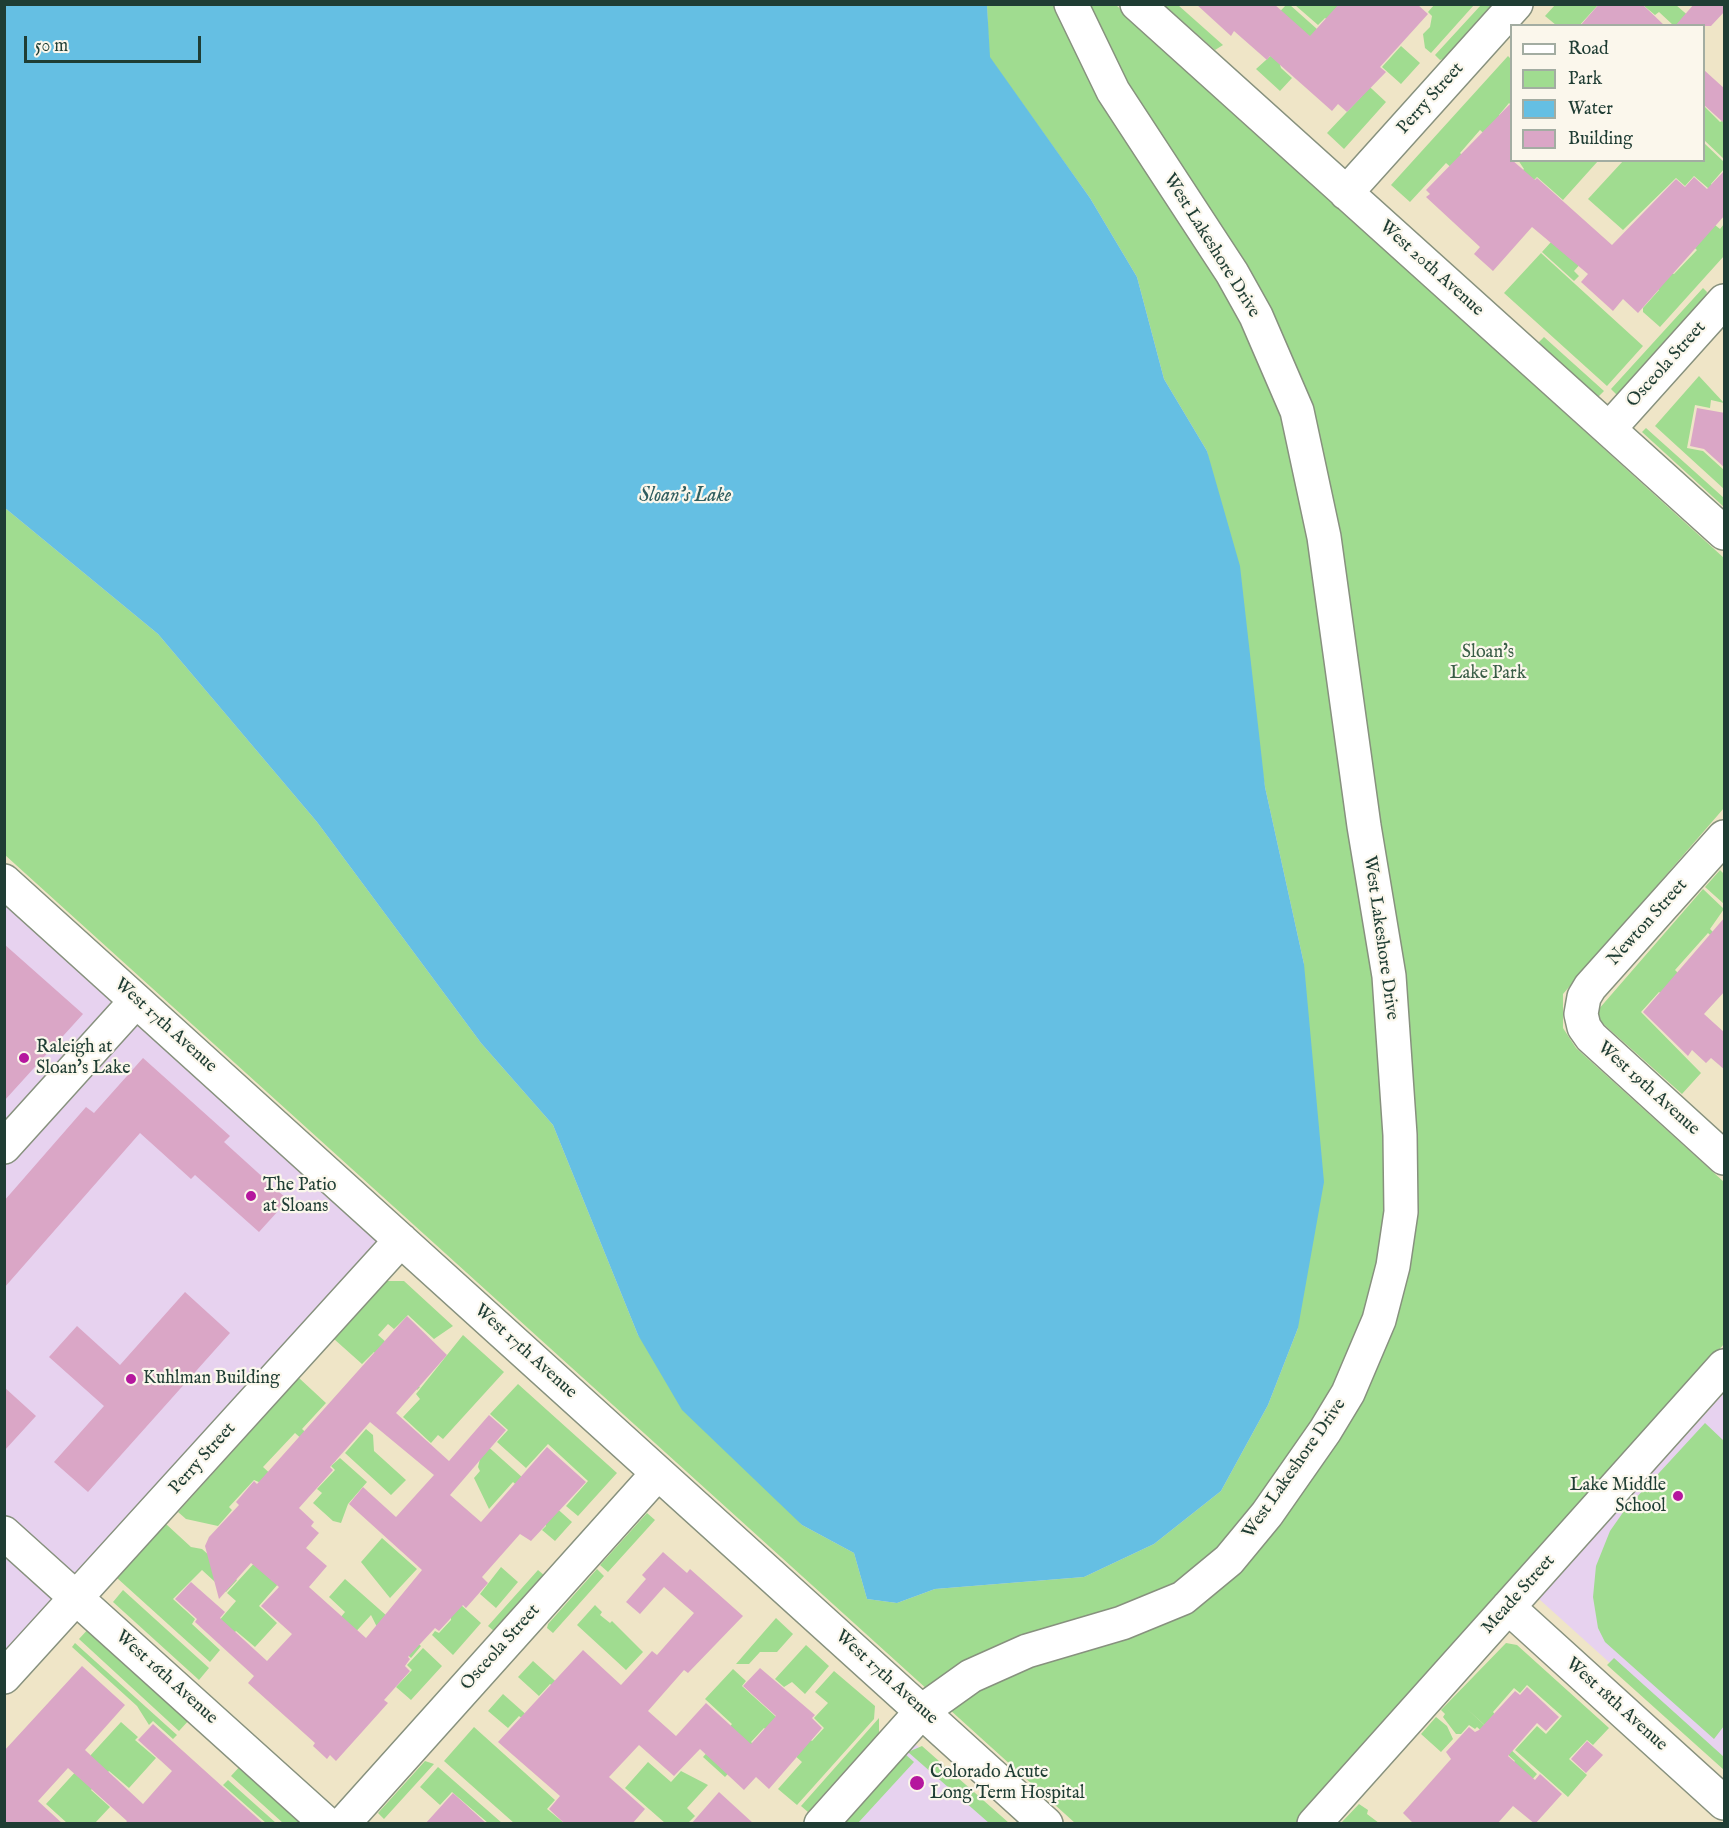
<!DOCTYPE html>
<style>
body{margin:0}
#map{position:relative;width:1729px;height:1828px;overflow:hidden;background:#efe5c7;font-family:"IM FELL English",serif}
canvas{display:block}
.frame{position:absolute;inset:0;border:6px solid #1f3d34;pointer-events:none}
.legend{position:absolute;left:1510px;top:24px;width:195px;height:138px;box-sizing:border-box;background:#fbf7ec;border:2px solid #a3ada2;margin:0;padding:8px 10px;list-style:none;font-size:18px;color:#1f3d34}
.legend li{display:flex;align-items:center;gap:12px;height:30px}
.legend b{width:30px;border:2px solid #a3ada2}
.scale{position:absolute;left:24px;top:36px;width:177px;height:27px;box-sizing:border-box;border:3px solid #1f3d34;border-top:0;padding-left:8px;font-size:18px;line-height:21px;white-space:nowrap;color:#1f3d34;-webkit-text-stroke:4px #fbf7ec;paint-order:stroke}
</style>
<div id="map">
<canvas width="1729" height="1828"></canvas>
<div class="frame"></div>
<ul class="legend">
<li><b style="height:8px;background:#fff"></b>Road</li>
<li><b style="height:16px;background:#a0dc90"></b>Park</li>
<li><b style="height:16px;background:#65bfe3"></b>Water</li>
<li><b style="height:16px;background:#daa6c6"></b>Building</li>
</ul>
<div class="scale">50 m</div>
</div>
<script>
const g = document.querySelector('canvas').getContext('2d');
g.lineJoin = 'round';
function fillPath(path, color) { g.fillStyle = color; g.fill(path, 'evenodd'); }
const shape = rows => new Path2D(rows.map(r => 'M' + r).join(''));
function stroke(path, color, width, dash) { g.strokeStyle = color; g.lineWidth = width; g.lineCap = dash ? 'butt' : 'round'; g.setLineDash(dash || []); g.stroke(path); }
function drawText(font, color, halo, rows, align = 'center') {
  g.font = font + ' "IM FELL English",serif'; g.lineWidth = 4.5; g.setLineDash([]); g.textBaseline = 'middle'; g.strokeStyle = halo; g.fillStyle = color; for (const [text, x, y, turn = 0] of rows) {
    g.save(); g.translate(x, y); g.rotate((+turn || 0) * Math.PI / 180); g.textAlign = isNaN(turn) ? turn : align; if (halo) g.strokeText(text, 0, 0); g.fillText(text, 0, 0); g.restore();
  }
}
fillPath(shape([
 [5,902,379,1240,5,1656],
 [1724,1393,1724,1766,1539,1599],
 [913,1742,1003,1823,840,1824]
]), '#e7d2ef');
fillPath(shape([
 [987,5,1116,5,1724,558,1724,808,1563,994,1563,1028,1576,1048,1724,1182,1724,1344,1295,1823,1075,1823,5,855,5,508,158,634,317,822,481,1043,553,1125,638,1335,802,1525,854,1553,867,1599,897,1603,935,1589,1084,1577,1154,1544,1221,1491,1268,1405,1298,1328,1304,964,1265,787,1207,451,1164,379,1137,277,1090,198,989,57],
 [1164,5,1178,5,1223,45,1215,50],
 [1286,5,1290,5,1326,37,1323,41,1268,24],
 [1295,5,1356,5,1329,21,1325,18,1318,25],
 [1434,5,1474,5,1431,53,1425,48,1423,34,1430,27,1432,16,1428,12],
 [1481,5,1492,5,1443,59,1440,60,1435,55],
 [1555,5,1555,4,1598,5,1579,26,1556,25,1545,16],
 [1643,5,1676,5,1699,25,1673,25,1659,12,1655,15],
 [1401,46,1420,63,1401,84,1382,67],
 [1276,51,1281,68,1292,78,1280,91,1256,69],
 [1508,56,1511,59,1511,105,1509,103,1499,115,1511,158,1480,130,1460,153,1500,189,1515,224,1446,163,1410,202,1391,185],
 [1358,76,1386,102,1344,149,1327,133,1362,96],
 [1704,106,1720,122,1724,120,1724,159,1704,140],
 [1704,143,1724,162,1724,169,1711,184,1724,196,1708,188,1694,176,1685,186,1676,178,1623,230,1588,199,1623,161,1704,160],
 [1518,160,1598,161,1563,200,1537,177,1532,182,1521,172,1524,169],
 [1650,208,1710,221,1720,229,1724,224,1724,256,1660,327,1643,312,1643,308,1659,290,1612,247,1674,274,1697,250],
 [1551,242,1582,262,1574,271,1579,276,1574,281,1542,252],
 [1541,253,1643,346,1607,386,1504,293],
 [1703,288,1707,292,1706,296,1617,395,1611,389],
 [1544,337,1604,391,1598,397,1538,343],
 [1699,376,1724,403,1711,400,1710,408,1695,405,1687,448,1703,451,1724,470,1724,489,1655,426],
 [1646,428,1724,498,1724,507,1642,432],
 [1720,870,1724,874,1724,904,1705,887],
 [1703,889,1724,909,1710,929,1724,943,1724,948,1708,933,1675,970,1683,978,1663,995,1659,992,1641,1012,1701,1073,1682,1094,1600,1021,1598,1010],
 [385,1281,404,1281,453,1326,434,1339,408,1315,394,1329,388,1324,378,1335,387,1343,402,1372,420,1387,417,1390,374,1352,362,1364,334,1339],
 [463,1335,504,1372,443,1439,438,1435,431,1443,403,1417,420,1399,416,1394],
 [299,1378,326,1403,302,1429,336,1460,331,1465,295,1433,263,1467,298,1499,254,1480,229,1507,232,1510,218,1526,186,1519,178,1512],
 [518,1384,617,1473,578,1516,566,1506,588,1481,548,1444,526,1468,497,1442,508,1430,490,1414],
 [1705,1423,1724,1441,1724,1726,1714,1739,1605,1642,1598,1628,1593,1597,1596,1566,1610,1531,1624,1511],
 [366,1429,373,1435,374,1451,406,1480,391,1495,345,1453],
 [474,1434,572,1522,555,1541,542,1530,546,1526,546,1512,513,1482,489,1509,474,1478,480,1471,478,1467,482,1451],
 [340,1458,367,1482,348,1504,341,1523,333,1521,313,1503,322,1493,317,1489,335,1470,331,1466],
 [647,1513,655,1520,608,1572,600,1565],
 [166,1524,191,1547,202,1549,237,1580,226,1592,202,1570,173,1599,195,1619,192,1624,220,1650,210,1662,117,1578],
 [382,1538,417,1569,390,1598,361,1562],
 [258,1559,292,1568,259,1606,277,1623,255,1647,236,1631,233,1634,218,1622,236,1601,227,1593],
 [501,1567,518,1582,496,1608,480,1594],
 [597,1569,604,1576,553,1633,547,1628,548,1624],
 [538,1570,545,1576,495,1632,488,1626],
 [345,1579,421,1646,411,1658,377,1627,371,1615,352,1636,340,1618,345,1612,329,1597],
 [123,1590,209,1668,199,1680,113,1602],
 [451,1596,481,1623,453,1655,432,1635,435,1631,439,1633,451,1620],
 [595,1605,602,1612,600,1615,610,1623,612,1621,643,1652,626,1670,577,1625],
 [776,1618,793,1634,777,1652,760,1652,749,1664,736,1664],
 [90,1627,190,1719,179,1731,79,1639],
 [75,1643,177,1735,173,1739,153,1721,149,1725,137,1706,72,1647],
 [1506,1643,1517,1645,1609,1728,1593,1745,1587,1740,1569,1759,1587,1775,1568,1797,1515,1750,1537,1726,1546,1734,1562,1716,1527,1685,1520,1693,1514,1688,1493,1712,1497,1717,1489,1729,1466,1708,1537,1774,1520,1793,1505,1772,1515,1761,1477,1727,1475,1729,1469,1725,1461,1734,1456,1734,1443,1717,1445,1714,1441,1710],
 [806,1645,829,1666,805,1694,792,1682,784,1687,775,1679],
 [423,1648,442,1666,411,1700,396,1687,412,1670,407,1665],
 [1614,1658,1724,1757,1724,1770,1607,1665],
 [533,1661,593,1715,589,1719,550,1684,539,1696,518,1677],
 [733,1669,746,1681,742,1686,797,1736,801,1731,812,1741,824,1728,814,1718,828,1703,815,1692,834,1671,875,1706,874,1719,797,1805,778,1789,802,1762,764,1728,751,1742,754,1745,725,1777,703,1757,732,1724,705,1699],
 [503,1694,566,1750,563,1754,519,1716,508,1728,488,1711],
 [1436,1717,1447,1726,1453,1739,1441,1752,1421,1734],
 [879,1718,879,1733,808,1812,801,1806],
 [121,1722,138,1737,135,1740,156,1758,129,1788,109,1771,91,1790,110,1807,95,1823,67,1823,46,1804],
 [474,1727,555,1800,547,1809,564,1823,514,1823,444,1761],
 [922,1746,1009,1823,989,1823,908,1752],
 [905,1754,914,1762,858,1823,842,1824],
 [425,1761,434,1764,384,1819,378,1813],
 [648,1762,671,1782,681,1771,708,1785,687,1808,695,1816,688,1823,665,1823,625,1788],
 [242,1764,303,1820,300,1823,283,1823,231,1776],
 [438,1767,502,1823,488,1823,452,1792,440,1805,420,1787],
 [228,1780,276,1823,266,1823,223,1785],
 [1359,1804,1368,1810,1367,1814,1379,1823,1341,1823]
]), '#a0dc90');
fillPath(shape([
 [4,5,987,5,990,57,1090,198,1137,277,1164,379,1207,451,1240,566,1265,787,1304,964,1324,1182,1298,1328,1268,1405,1221,1491,1154,1544,1084,1577,935,1589,897,1603,867,1599,854,1553,802,1525,682,1410,638,1335,553,1125,481,1043,317,822,158,634,5,508]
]), '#65bfe3');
fillPath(shape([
 [1196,4,1274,4,1310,36,1339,4,1417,4,1428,14,1380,67,1386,72,1347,112,1338,104,1332,111,1270,56,1267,60,1234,31,1231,36],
 [1599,4,1642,4,1665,26,1580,26],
 [1694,4,1725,4,1725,11,1711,26,1675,26],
 [1704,70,1725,89,1725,124,1704,105],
 [1512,102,1512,160,1535,180,1537,178,1612,245,1676,179,1685,187,1694,177,1707,189,1725,170,1725,215,1638,313,1623,299,1613,311,1581,282,1588,274,1532,227,1493,271,1474,254,1480,247,1426,197,1430,194,1426,190],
 [1697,408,1725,413,1725,468,1704,449,1690,446],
 [1725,917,1725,991,1704,1014,1725,1033,1725,1070,1711,1058,1706,1063,1692,1050,1688,1056,1643,1012],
 [4,944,83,1014,4,1101],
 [143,1058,230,1136,224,1142,288,1200,259,1232,195,1175,191,1179,140,1133,4,1288,4,1201,86,1107,94,1113],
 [185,1292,230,1333,88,1492,54,1462,104,1406,49,1357,77,1326,120,1365],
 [407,1316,447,1355,396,1413,449,1461,489,1415,506,1430,450,1495,481,1522,547,1447,586,1482,531,1541,520,1534,482,1577,488,1583,466,1608,463,1605,439,1631,435,1628,408,1657,410,1659,405,1666,410,1671,384,1700,388,1703,336,1761,330,1755,327,1759,313,1746,315,1743,248,1683,254,1676,195,1622,197,1619,175,1599,191,1582,225,1612,220,1618,267,1661,292,1634,261,1606,279,1587,251,1563,219,1599,205,1546,209,1537,239,1505,236,1502,254,1481,257,1484],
 [370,1422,434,1475,396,1517,363,1487,349,1504,422,1570,366,1638,309,1587,327,1566,306,1548,319,1533,311,1526,314,1522,299,1508,333,1470,330,1467],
 [4,1387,36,1416,4,1451],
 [663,1552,687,1573,690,1569,743,1616,688,1673,684,1670,648,1711,676,1736,706,1703,751,1744,776,1716,743,1686,760,1668,815,1715,812,1718,822,1728,769,1789,756,1777,744,1790,700,1749,674,1776,639,1745,609,1777,645,1809,632,1824,565,1824,549,1809,560,1796,498,1742,583,1650,621,1685,652,1651,657,1655,694,1613,664,1587,640,1614,626,1602,646,1579,642,1575],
 [82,1666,125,1705,85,1750,143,1804,172,1771,138,1740,153,1724,264,1824,125,1824,127,1821,68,1768,38,1801,63,1824,4,1824,4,1751],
 [1527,1687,1559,1717,1546,1731,1537,1723,1508,1756,1535,1780,1540,1774,1562,1794,1535,1824,1513,1806,1497,1824,1414,1824,1403,1813,1451,1759,1446,1752,1469,1727,1475,1732,1479,1730,1515,1691,1520,1695],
 [1587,1741,1603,1755,1586,1773,1571,1759],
 [719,1792,754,1824,691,1824],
 [453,1793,487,1824,425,1824]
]), '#daa6c6');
const minor = shape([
 [1137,4,1724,533],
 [1346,193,1516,4],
 [1609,429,1724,301],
 [1724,837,1590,987,1584,997,1581,1014,1584,1027,1591,1037,1724,1158],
 [4,881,1046,1824],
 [4,1147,136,1001],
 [4,1533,327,1824],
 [1508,1607,1724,1803],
 [4,1677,401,1240],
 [343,1824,658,1473],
 [821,1824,922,1711,971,1676,1027,1651,1122,1623,1183,1598,1229,1560,1267,1514,1325,1431,1348,1393,1379,1320,1393,1266,1401,1212,1400,1135,1389,976,1364,826,1324,537,1297,411,1256,316,1232,273,1113,91,1071,4],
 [1314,1824,1724,1366]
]);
stroke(minor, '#87917e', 36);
stroke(minor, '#fff', 33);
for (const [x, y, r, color] of [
 [24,1058,6,"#b5179e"],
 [251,1196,6,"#b5179e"],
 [131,1379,6,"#b5179e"],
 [1678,1496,6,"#b5179e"],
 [917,1783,8,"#b5179e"]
]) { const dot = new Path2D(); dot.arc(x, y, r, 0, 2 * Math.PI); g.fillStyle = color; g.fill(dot); stroke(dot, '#fbf7ec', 2); }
drawText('18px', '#1f3d34', '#fbf7ec', [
 ["Perry Street",1431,99,-48],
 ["West Lakeshore Drive",1211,246,58],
 ["West 20th Avenue",1431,269,42],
 ["Osceola Street",1667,365,-48],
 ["Newton Street",1648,923,-48],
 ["West Lakeshore Drive",1380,938,82],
 ["West 17th Avenue",165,1026,42],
 ["West 19th Avenue",1648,1089,42],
 ["West 17th Avenue",525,1352,42],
 ["Perry Street",203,1459,-48],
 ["West Lakeshore Drive",1295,1469,-55],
 ["Meade Street",1519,1595,-48],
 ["Osceola Street",501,1648,-48],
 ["West 16th Avenue",166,1678,42],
 ["West 17th Avenue",886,1678,42],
 ["West 18th Avenue",1616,1705,42]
]);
drawText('18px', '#395d46', '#fbf7ec', [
 ["Sloan's",1488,653],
 ["Lake Park",1488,674]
]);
drawText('18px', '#1f3d34', '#fbf7ec', [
 ["Raleigh at",36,1048],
 ["Sloan's Lake",36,1069],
 ["The Patio",263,1186],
 ["at Sloans",263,1207],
 ["Kuhlman Building",143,1379],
 ["Lake Middle",1666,1486,"right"],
 ["School",1666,1507,"right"],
 ["Colorado Acute",930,1773],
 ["Long Term Hospital",930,1794]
], 'left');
drawText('italic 20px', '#305e60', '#fbf7ec', [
 ["Sloan's Lake",685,497]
]);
</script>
